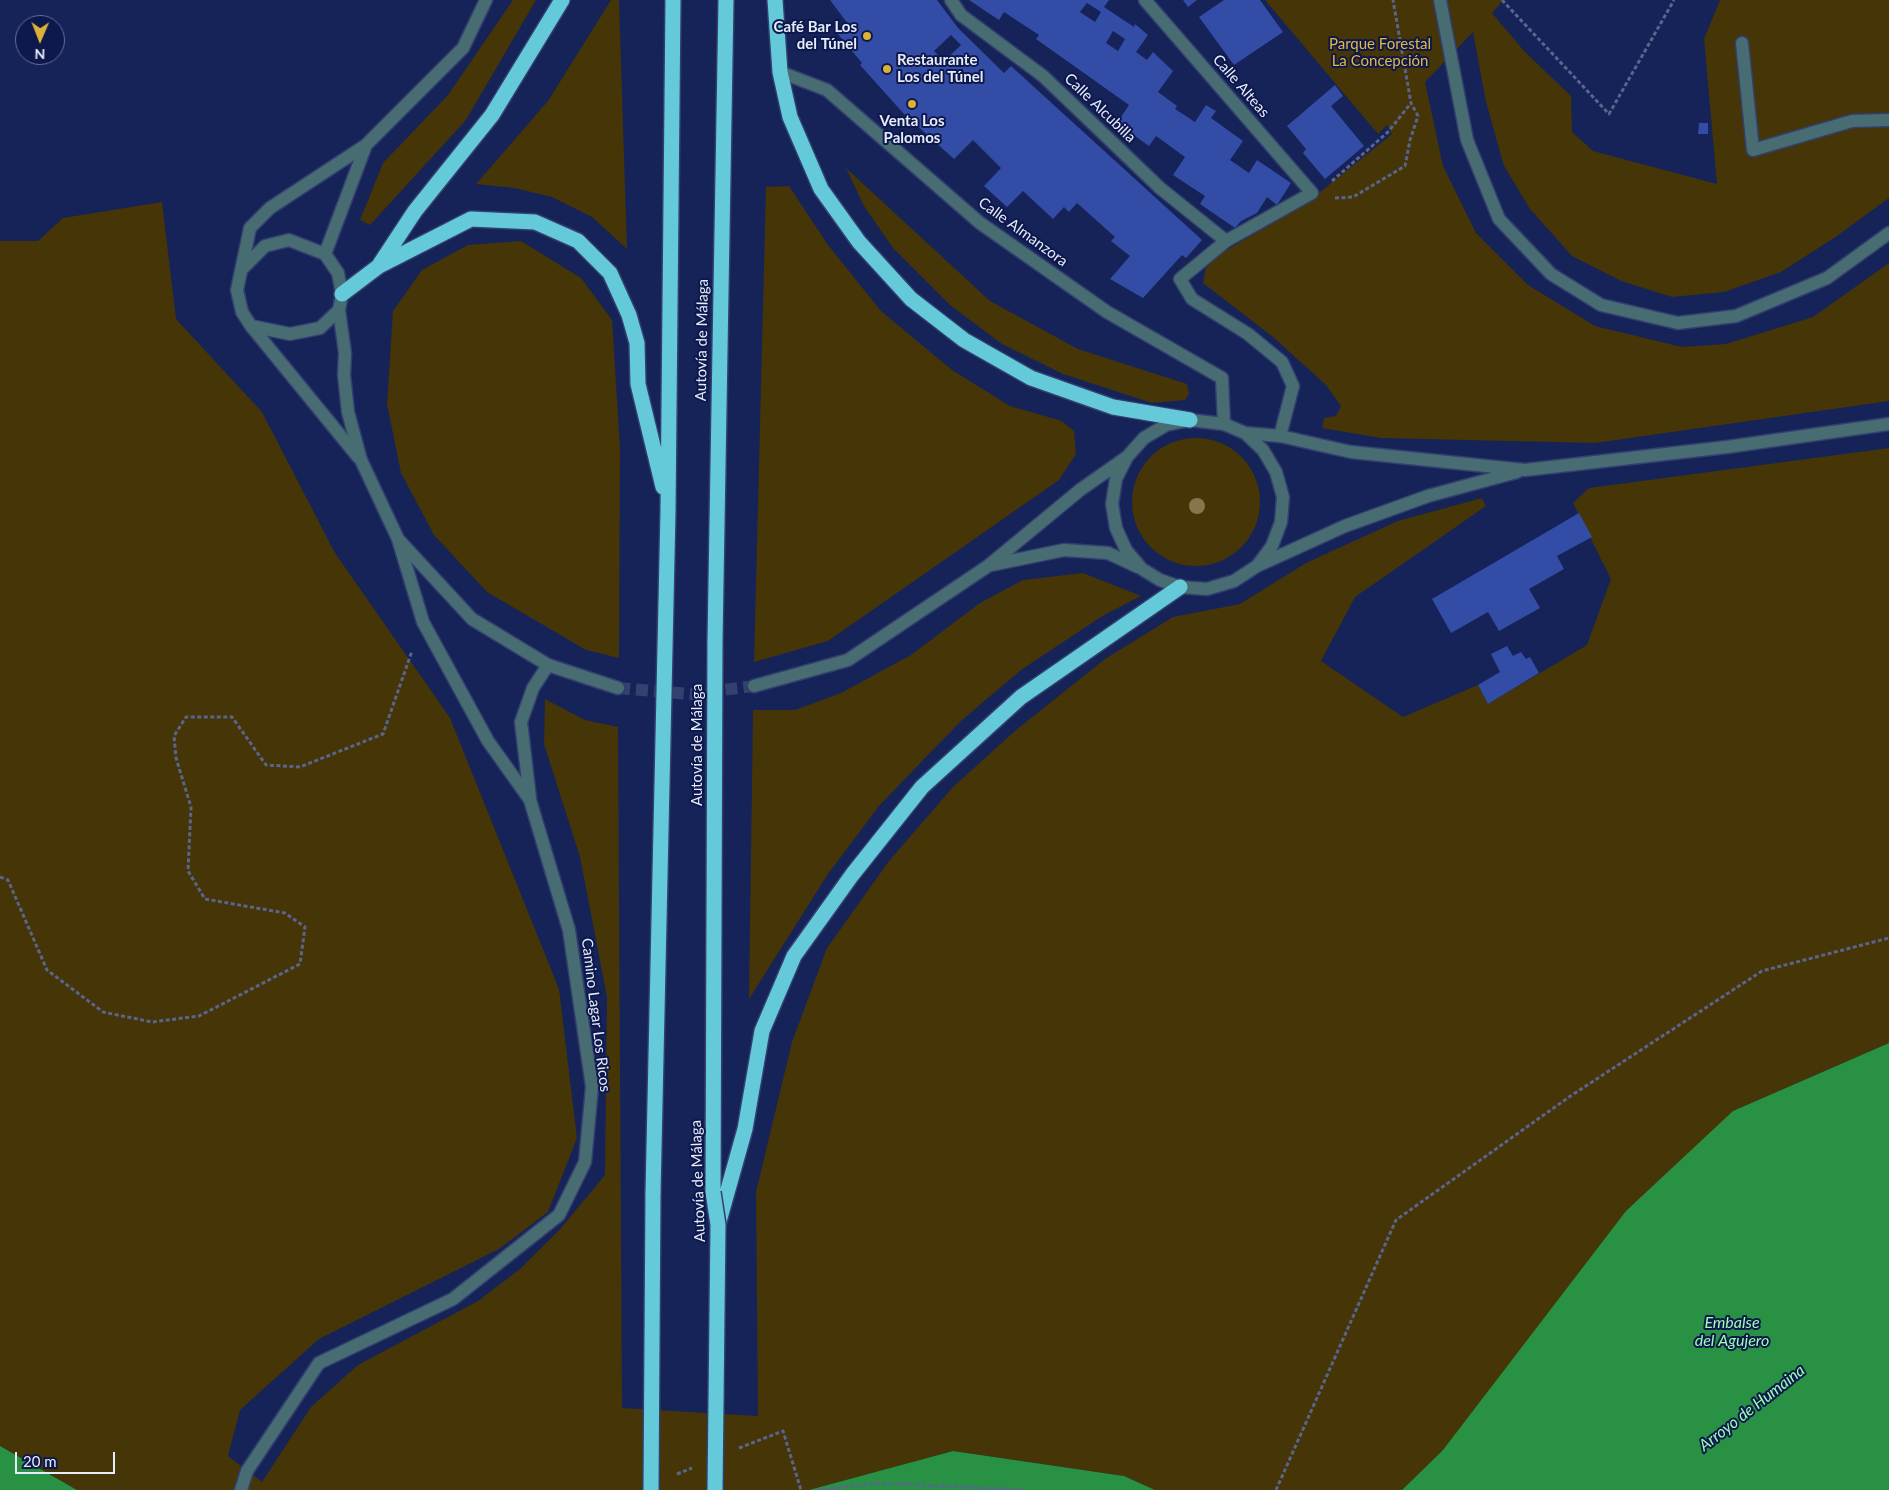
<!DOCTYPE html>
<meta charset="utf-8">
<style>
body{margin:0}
#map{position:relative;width:1889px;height:1490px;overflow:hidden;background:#152358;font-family:Lato,sans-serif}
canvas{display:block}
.north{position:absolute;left:15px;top:15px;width:50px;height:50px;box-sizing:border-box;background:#0d184c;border:1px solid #646d92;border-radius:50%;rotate:181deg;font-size:14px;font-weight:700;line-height:20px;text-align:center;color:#e7ecfa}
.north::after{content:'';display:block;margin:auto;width:18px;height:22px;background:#ddb133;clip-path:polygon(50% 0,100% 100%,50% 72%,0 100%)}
.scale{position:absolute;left:15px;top:1452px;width:100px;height:22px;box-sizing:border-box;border:2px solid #e7ecfa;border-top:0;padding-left:6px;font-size:15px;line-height:18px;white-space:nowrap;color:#e7ecfa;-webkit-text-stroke:4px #0d184c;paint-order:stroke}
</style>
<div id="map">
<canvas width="1889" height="1490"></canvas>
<div class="north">N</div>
<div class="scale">20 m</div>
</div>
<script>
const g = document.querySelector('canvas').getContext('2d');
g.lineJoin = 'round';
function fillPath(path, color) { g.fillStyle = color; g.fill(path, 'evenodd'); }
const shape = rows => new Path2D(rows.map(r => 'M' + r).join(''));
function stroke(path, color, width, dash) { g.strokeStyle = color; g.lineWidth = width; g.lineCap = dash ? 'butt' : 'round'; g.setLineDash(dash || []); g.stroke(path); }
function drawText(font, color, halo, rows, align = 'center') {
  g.font = font + ' Lato,sans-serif'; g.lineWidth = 4; g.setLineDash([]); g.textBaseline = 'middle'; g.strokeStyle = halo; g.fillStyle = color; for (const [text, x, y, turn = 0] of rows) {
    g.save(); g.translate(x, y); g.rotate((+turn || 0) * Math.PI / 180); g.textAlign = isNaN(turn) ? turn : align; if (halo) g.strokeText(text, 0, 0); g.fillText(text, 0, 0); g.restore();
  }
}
fillPath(shape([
 [513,0,536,0,466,120,370,225,360,220,383,163,448,95],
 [611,0,619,0,627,249,592,217,552,197,514,188,476,184,548,101],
 [1265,0,1503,0,1492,13,1525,52,1571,96,1572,132,1593,151,1717,184,1704,39,1720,0,1889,0,1889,198,1837,236,1781,272,1724,292,1672,297,1621,281,1572,256,1530,209,1504,166,1486,102,1473,32,1425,82,1443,166,1476,233,1528,285,1595,326,1682,347,1726,344,1813,317,1889,263,1889,401,1595,443,1381,438,1322,428,1324,418,1336,416,1341,406,1326,385,1273,337,1203,283,1207,262,1309,201,1392,134,1387,125,1378,134],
 [846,168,990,301,1078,349,1187,384,1189,394,1185,400,1152,403,1063,374,1002,344,950,305,893,248,864,206],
 [789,186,828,245,881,311,952,370,1010,406,1062,421,1074,431,1076,454,1059,480,828,641,754,662,766,187],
 [162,202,176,319,262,412,335,553,450,718,559,989,577,1138,548,1212,499,1249,319,1339,240,1410,228,1456,262,1482,311,1407,358,1365,478,1301,520,1269,561,1228,605,1175,607,997,580,857,544,744,545,699,585,720,618,727,622,1408,758,1416,756,1192,792,1042,827,948,889,861,953,787,1016,730,1105,659,1173,617,1240,604,1306,563,1398,521,1482,498,1486,506,1355,597,1321,661,1403,717,1478,685,1488,704,1587,645,1611,579,1573,503,1589,488,1889,448,1889,1043,1733,1111,1443,1450,1402,1490,1155,1490,1124,1476,953,1451,809,1490,77,1490,0,1446,0,241,38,241,63,218],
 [521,241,581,278,612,320,620,447,619,658,586,650,487,592,434,535,401,473,387,404,393,311,422,270,468,245],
 '1132 502a64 64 0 1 1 128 0a64 64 0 1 1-128 0Z',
 [1083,573,1141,596,1104,615,1021,670,962,720,927,756,879,806,828,874,749,999,753,710,795,710,841,693,911,655,980,603,1023,580]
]), '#453507');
fillPath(shape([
 [1889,1043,1889,1490,1402,1490,1443,1450,1626,1211,1733,1111],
 [0,1446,77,1490,0,1490],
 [953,1451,1124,1476,1155,1490,809,1490]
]), '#299144');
fillPath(shape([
 [830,0,937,0,958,28,1004,73,1011,66,1202,240,1186,258,1182,255,1143,298,1110,279,1130,256,1111,241,1115,237,1077,203,1069,212,1064,207,1053,219,1023,191,1007,207,984,186,1001,168,973,140,954,159,904,114,860,65,862,63,837,33,848,24],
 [951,35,961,45,944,61,934,51],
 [969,0,1109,0,1104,7,1134,27,1135,24,1148,35,1136,52,1147,60,1153,52,1173,71,1158,92,1177,106,1175,109,1195,122,1206,105,1216,111,1211,118,1243,141,1230,160,1249,173,1257,160,1291,183,1277,205,1267,197,1257,213,1241,221,1235,228,1200,204,1205,196,1173,175,1185,157,1156,136,1149,146,1117,123,1129,105,1036,39,1039,35,1004,12,999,20],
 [1087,3,1101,12,1095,22,1080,12],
 [1113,31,1125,39,1118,51,1106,43],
 [1183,0,1197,0,1188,7],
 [1224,0,1260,0,1283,32,1234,65,1199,17],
 [1335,85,1343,96,1331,106,1364,146,1325,179,1303,153,1306,149,1287,126],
 [1699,123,1708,123,1708,134,1698,134],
 [1579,513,1592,537,1557,556,1564,569,1529,589,1540,608,1499,631,1488,612,1451,633,1432,599],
 [1507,646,1513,656,1521,652,1526,659,1530,657,1539,673,1488,704,1478,685,1500,672,1491,654]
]), '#334ca5');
stroke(shape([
 [618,688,691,694,754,686]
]), '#344170', 12, [12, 6]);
const service = shape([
 [1742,43,1753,150,1852,121,1889,120]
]);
const minor = shape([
 [951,0,961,15,1043,76,1160,188,1226,241],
 [1145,0,1312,193,1226,241,1180,279,1192,299,1248,334,1282,362,1293,386,1280,436],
 [1440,0,1467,140,1499,219,1551,274,1601,305,1678,323,1736,316,1827,278,1889,233],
 [780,72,827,90,980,223,1107,312,1222,378,1224,424],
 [530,798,521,722,533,688,548,665],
 [241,1490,247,1471,319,1363,453,1299,559,1215,585,1162,592,1087,569,930,530,800,488,741,423,622,398,539]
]);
const tertiary = shape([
 [325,254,366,145],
 [244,267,265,246,289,240,325,254,338,273,342,294,339,310,345,353,344,375,348,412,361,460,398,539,472,619,548,665,618,688],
 [339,310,320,328,290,334,251,326,242,312,237,290,250,228,270,208,366,145,463,48,486,0],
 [251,326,358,457],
 [1245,433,1280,436,1351,452,1525,470,1727,447,1889,424],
 [1126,459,1116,479,1112,504,1116,528,1126,550,1142,569,1160,580,1180,587,1207,589,1234,581,1257,566,1345,526,1428,496,1517,472],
 [991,565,1064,550,1108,553,1138,567],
 [754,686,848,660,988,566,1080,490,1127,457,1144,438,1166,425,1190,420,1224,424,1245,433,1263,450,1276,472,1283,497,1281,522,1272,546,1257,566]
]);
const motorway = shape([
 [775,0,780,72,790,117,821,189,859,242,911,299,964,340,1031,378,1113,407,1190,420],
 [380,264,415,211,492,115,562,0],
 [342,294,379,266,471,219,535,222,578,241,610,273,629,315,637,343,638,384,663,487],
 [713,1192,715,641,726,0],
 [653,1193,668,511,673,0],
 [718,1225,745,1129,762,1031,794,956,852,875,922,787,1021,697,1180,587]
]);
stroke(service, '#323f6f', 15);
stroke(minor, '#323f6f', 15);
stroke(tertiary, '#323f6f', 15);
stroke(motorway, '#323f6f', 18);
stroke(shape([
 [1502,0,1609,114,1674,0],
 [1332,181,1388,132,1411,103],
 [1335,198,1353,197,1405,166,1410,140,1418,116,1411,103,1393,0],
 [0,877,8,880,47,970,103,1012,152,1022,199,1016,300,964,305,927,285,913,205,899,188,871,191,807,176,758,174,736,186,717,232,717,266,765,300,767,383,734,412,651],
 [739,1448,783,1431,801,1490],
 [677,1474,692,1468],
 [818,1490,878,1483,1023,1490],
 [1276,1490,1396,1220,1569,1097,1762,971,1889,938]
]), '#5a658d', 3, [4, 2.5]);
stroke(service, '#476c72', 12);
stroke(minor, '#476c72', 12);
stroke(tertiary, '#476c72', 12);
stroke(motorway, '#64cad9', 15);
const motorwayBridge = shape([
 [713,1192,718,1225,715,1490],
 [651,1490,653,1193]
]);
stroke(motorwayBridge, '#323f6f', 18, []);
stroke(motorwayBridge, '#64cad9', 15);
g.fillStyle = '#87754b';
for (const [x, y] of [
 [1197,506]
]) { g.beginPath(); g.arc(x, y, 8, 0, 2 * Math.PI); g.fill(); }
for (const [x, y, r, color] of [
 [867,36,5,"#ddb133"],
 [887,69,5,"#ddb133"],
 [912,104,5,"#ddb133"]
]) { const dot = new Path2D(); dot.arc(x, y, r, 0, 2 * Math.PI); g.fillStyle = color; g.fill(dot); stroke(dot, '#0d184c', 2); }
drawText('bold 15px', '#e7ecfa', '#0d184c', [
 ["Café Bar Los",857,27],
 ["del Túnel",857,44],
 ["Restaurante",897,60,"left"],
 ["Los del Túnel",897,77,"left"],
 ["Venta Los",912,121,"center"],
 ["Palomos",912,138,"center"]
], 'right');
drawText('15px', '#e4b841', '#0d184c', [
 ["Parque Forestal",1380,44],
 ["La Concepción",1380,61]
]);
drawText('15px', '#e7ecfa', '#0d184c', [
 ["Calle Alteas",1241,86,49],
 ["Calle Alcubilla",1100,108,44],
 ["Calle Almanzora",1023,232,36],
 ["Autovía de Málaga",702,340,-89],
 ["Autovía de Málaga",697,745,-90],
 ["Camino Lagar Los Ricos",596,1015,83],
 ["Autovía de Málaga",698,1181,-92]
]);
drawText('italic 16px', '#9ffeae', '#0d184c', [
 ["Embalse",1732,1323],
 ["del Agujero",1732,1341],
 ["Arroyo de Humaina",1752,1408,-38]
]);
</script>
